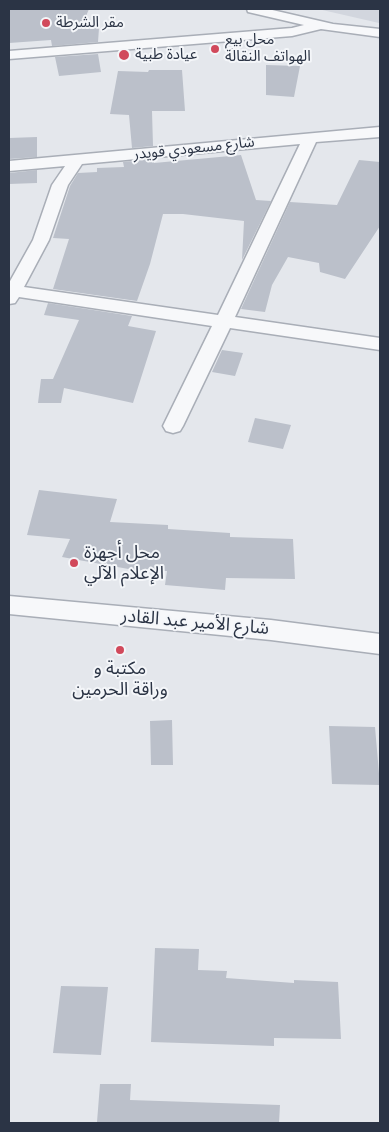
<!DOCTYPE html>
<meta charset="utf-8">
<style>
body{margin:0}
#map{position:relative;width:389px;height:1132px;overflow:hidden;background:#e4e7ec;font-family:"Roboto Condensed",sans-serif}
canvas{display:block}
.frame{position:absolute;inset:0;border:10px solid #2b3445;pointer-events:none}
</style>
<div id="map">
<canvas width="389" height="1132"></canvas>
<div class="frame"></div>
</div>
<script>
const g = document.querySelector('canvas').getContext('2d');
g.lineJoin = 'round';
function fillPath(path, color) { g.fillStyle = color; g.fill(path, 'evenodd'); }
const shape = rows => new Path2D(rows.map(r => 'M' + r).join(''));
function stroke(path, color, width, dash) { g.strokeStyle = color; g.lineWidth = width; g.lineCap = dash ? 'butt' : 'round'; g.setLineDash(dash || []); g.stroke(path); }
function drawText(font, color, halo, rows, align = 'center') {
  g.font = font + ' "Roboto Condensed","Noto Sans Arabic",sans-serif'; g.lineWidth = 4; g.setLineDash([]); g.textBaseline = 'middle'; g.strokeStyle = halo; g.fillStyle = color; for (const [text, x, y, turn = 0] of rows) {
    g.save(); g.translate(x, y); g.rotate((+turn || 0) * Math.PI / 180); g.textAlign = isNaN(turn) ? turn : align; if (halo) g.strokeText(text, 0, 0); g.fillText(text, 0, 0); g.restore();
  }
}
fillPath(shape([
 [318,9,380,9,380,22,379,23]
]), '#d2d6de');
fillPath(shape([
 [9,9,89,9,81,28,99,28,98,42,52,46,51,40,9,43],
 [98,54,101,72,59,76,55,57],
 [266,65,300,66,294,97,266,95],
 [149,70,182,70,185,111,152,111,153,146,132,148,129,115,110,114,118,71,148,72],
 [37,137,37,157,9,159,9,138],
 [241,155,256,200,271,201,242,260,244,221,183,214,163,214,150,264,137,301,53,289,69,239,53,238,70,186,78,173,97,172,97,168,124,167,123,162,154,159,154,163],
 [359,160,380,162,380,226,345,279,320,272,319,263,288,257,272,285,265,312,241,309,290,202,337,205],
 [37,170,37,183,9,184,9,173],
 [48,303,132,316,128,326,156,331,133,403,64,388,61,403,38,403,41,379,53,379,79,320,44,315],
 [222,350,243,353,235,376,212,372],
 [255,418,291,425,283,449,248,442],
 [39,490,117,499,110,522,168,525,168,529,230,533,230,537,293,539,295,579,226,578,225,590,165,585,167,571,134,570,62,557,70,539,27,535],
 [172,720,173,765,151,765,150,721],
 [329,726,375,727,380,785,332,784],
 [155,948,199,949,198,970,227,971,226,978,294,983,294,980,338,982,341,1039,274,1038,274,1046,151,1042],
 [61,986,108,987,101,1055,53,1053],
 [100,1084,131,1084,130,1100,280,1105,279,1123,97,1122]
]), '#bbc0ca');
const minor = shape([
 [247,9,268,9,333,24,380,29,380,37,321,29,292,36,9,59,9,51,292,28,304,25,248,12,247,9],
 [380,127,380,137,316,142,235,317,380,338,380,350,230,328,183,426,180,431,173,433,166,431,163,426,212,326,19,297,15,303,9,304,9,283,33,240,52,185,65,166,9,171,9,161,380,127],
 [300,144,218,315,24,287,49,240,68,185,82,164,300,144],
 [9,596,271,620,380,634,380,654,271,640,9,614,9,596]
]);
stroke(minor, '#a9aeb7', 3);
fillPath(minor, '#f7f8fa');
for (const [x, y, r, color] of [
 [46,23,5,"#d1495b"],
 [215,49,5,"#d1495b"],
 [124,55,6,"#d1495b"],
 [74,563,5,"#d1495b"],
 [120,650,5,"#d1495b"]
]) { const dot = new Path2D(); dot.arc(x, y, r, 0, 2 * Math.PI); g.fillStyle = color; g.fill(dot); stroke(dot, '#f4f6f9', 2); }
drawText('15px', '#2b3445', '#f4f6f9', [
 ["مقر الشرطة",56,23],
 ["محل بيع",225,40],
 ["الهواتف النقالة",225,57],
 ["عيادة طبية",135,55]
], 'left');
drawText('15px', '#2b3445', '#f4f6f9', [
 ["شارع مسعودي قويدر",194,149,-6]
]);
drawText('18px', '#2b3445', '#f4f6f9', [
 ["محل أجهزة",84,553],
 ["الإعلام الآلي",84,574],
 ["مكتبة و",120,669,"center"],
 ["وراقة الحرمين",120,690,"center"]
], 'left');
drawText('18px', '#2b3445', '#f4f6f9', [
 ["شارع الأمير عبد القادر",195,623,5]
]);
</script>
